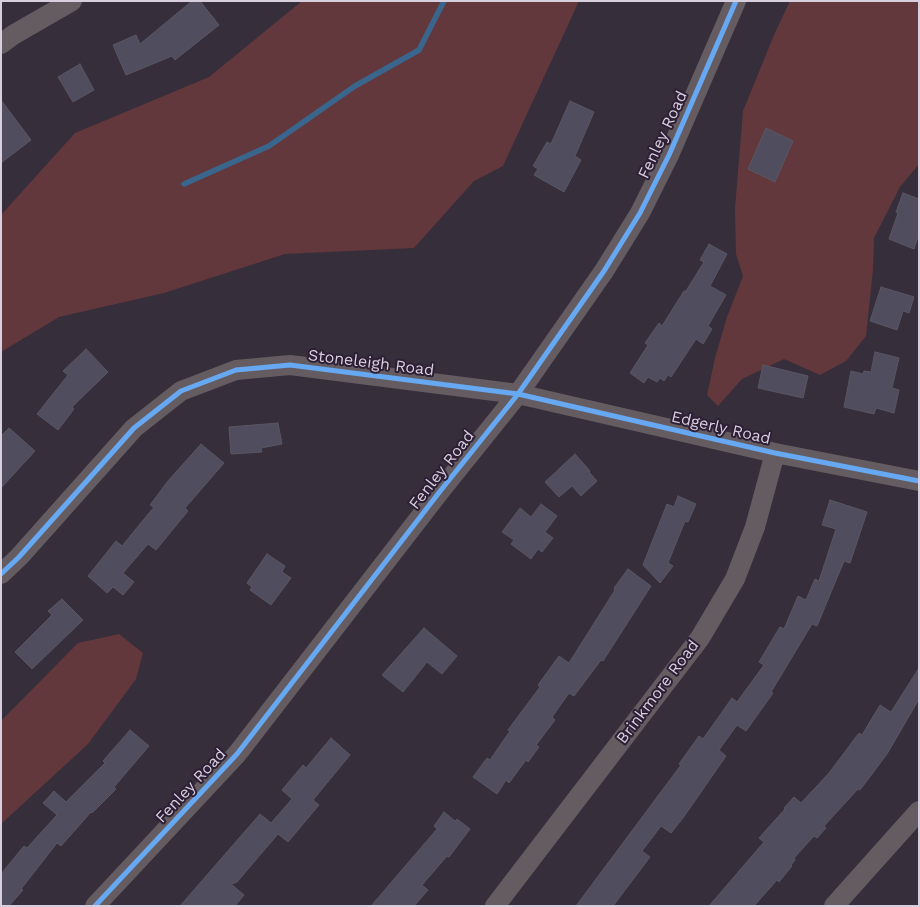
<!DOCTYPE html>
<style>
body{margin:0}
#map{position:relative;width:920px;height:907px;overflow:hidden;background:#362e3b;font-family:"Work Sans",sans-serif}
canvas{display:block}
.frame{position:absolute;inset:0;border:2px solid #d8cfde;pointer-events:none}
</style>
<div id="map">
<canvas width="920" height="907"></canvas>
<div class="frame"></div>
</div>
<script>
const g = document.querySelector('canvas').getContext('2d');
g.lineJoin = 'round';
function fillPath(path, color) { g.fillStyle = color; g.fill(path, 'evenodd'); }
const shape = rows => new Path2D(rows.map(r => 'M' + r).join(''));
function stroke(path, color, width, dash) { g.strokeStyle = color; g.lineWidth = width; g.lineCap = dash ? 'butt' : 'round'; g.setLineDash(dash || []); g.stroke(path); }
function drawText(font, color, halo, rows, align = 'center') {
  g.font = font + ' "Work Sans",sans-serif'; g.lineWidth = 4; g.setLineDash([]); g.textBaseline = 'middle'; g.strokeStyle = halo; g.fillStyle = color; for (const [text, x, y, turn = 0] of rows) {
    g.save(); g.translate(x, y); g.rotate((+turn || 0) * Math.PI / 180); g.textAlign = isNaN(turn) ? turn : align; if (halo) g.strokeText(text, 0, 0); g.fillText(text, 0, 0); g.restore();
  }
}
fillPath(shape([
 [302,1,579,1,503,166,474,181,414,248,285,254,164,293,59,317,1,352,1,215,75,133,209,77],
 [790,1,919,1,919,164,900,187,874,238,873,270,866,336,846,361,820,375,784,359,742,379,718,406,707,395,715,358,727,317,743,276,736,254,735,208,743,111,774,35],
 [119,634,143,653,136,679,88,744,1,824,1,721,78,643]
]), '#62383c');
stroke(shape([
 [184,184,269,146,355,86,419,50,444,1]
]), '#3a668d', 5.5);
const building = shape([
 [192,1,200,1,219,25,175,60,172,56,126,75,113,45,136,35,140,44,192,1],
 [80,64,94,90,73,102,58,77,80,64],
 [1,100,31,140,1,163,1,100],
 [570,101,594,112,575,156,581,160,564,192,534,175,538,169,533,166,547,142,551,144,570,101],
 [766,128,793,141,775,182,748,169,766,128],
 [903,193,919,199,919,234,914,249,889,239,898,213,896,212,903,193],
 [709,244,727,254,710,286,726,295,708,326,712,329,703,344,696,339,671,377,668,375,664,381,660,378,657,382,648,377,644,383,630,373,648,345,645,343,659,323,662,326,684,291,686,291,704,262,700,260,709,244],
 [881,287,914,297,909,313,903,311,897,330,870,321,881,287],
 [86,349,108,372,72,407,74,409,58,430,37,414,68,375,63,371,86,349],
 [875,352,899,358,892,388,899,390,894,413,876,408,874,414,844,407,851,371,863,374,864,371,871,372,875,352],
 [763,365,808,376,803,398,758,388,763,365],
 [278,423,282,444,261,448,262,452,231,454,229,427,278,423],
 [9,428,35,451,1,488,1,436,9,428],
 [201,444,224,463,185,508,188,511,156,550,148,544,123,573,134,582,123,595,113,587,107,593,88,576,116,541,122,546,154,507,150,505,168,481,201,444],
 [575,454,590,471,589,472,597,481,581,496,572,486,559,497,545,482,575,454],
 [678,496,696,504,688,522,685,521,668,563,673,566,660,583,643,565,667,504,674,507,678,496],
 [830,500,867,512,850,563,844,561,817,626,812,624,771,692,773,693,746,731,737,725,719,750,726,756,683,818,671,833,661,826,642,851,650,857,613,906,576,906,681,765,679,764,699,736,703,739,732,698,737,702,764,665,759,662,780,627,784,629,798,596,806,600,815,579,819,581,836,529,822,525,830,500],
 [541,504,557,516,545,532,553,538,542,552,538,549,531,559,511,544,514,540,502,532,520,508,531,517,541,504],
 [267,554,285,566,282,572,291,578,271,605,250,590,252,587,247,583,267,554],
 [628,569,651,586,603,661,601,660,574,696,569,693,552,717,555,720,536,745,539,747,528,762,526,760,509,783,506,780,497,794,473,777,487,758,490,760,510,731,508,730,540,687,538,685,559,656,569,663,615,590,614,588,628,569],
 [62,599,83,620,32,669,15,652,52,615,48,611,62,599],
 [424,628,457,656,442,674,427,662,403,692,382,675,424,628],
 [919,668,919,699,887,754,860,790,858,789,824,826,826,828,817,838,814,836,794,858,795,860,791,865,792,866,779,882,777,880,754,906,709,906,764,842,759,838,785,809,784,808,794,797,801,803,829,773,859,733,862,735,880,705,891,712,919,668],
 [130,730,149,746,114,787,116,789,92,813,91,812,61,846,57,843,21,889,23,890,9,906,1,906,1,874,24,846,27,848,57,815,43,803,54,791,66,802,105,763,103,761,130,730],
 [331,738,350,755,313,800,319,805,288,842,278,834,237,882,231,884,244,895,235,906,180,906,260,814,271,823,292,799,282,790,303,765,306,768,331,738],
 [444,812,455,821,457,819,470,829,449,857,447,856,422,885,428,890,414,906,371,906,437,829,434,826,444,812]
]);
fillPath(building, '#504e5e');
stroke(building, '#595662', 1);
stroke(shape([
 [1,44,13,35,72,1],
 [1,574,19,557,134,428,181,391,236,370,290,365,518,394,775,453,919,481],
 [95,906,237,754,441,490,518,394,604,271,640,213,669,155,736,1],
 [495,906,700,638,735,579,755,527,775,453],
 [834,906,919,811]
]), '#655c62', 20);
stroke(shape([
 [1,574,19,557,134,428,181,391,236,370,290,365,518,394,775,453,919,481],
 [95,906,237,754,441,490,518,394,604,271,640,213,669,155,736,1]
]), '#66a8f1', 5);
drawText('16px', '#d8cfde', '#2d1f35', [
 ["Fenley Road",663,135,-65],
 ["Stoneleigh Road",371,363,7],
 ["Edgerly Road",721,428,13],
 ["Fenley Road",442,470,-52],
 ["Brinkmore Road",658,692,-53],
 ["Fenley Road",191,786,-47]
]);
</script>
